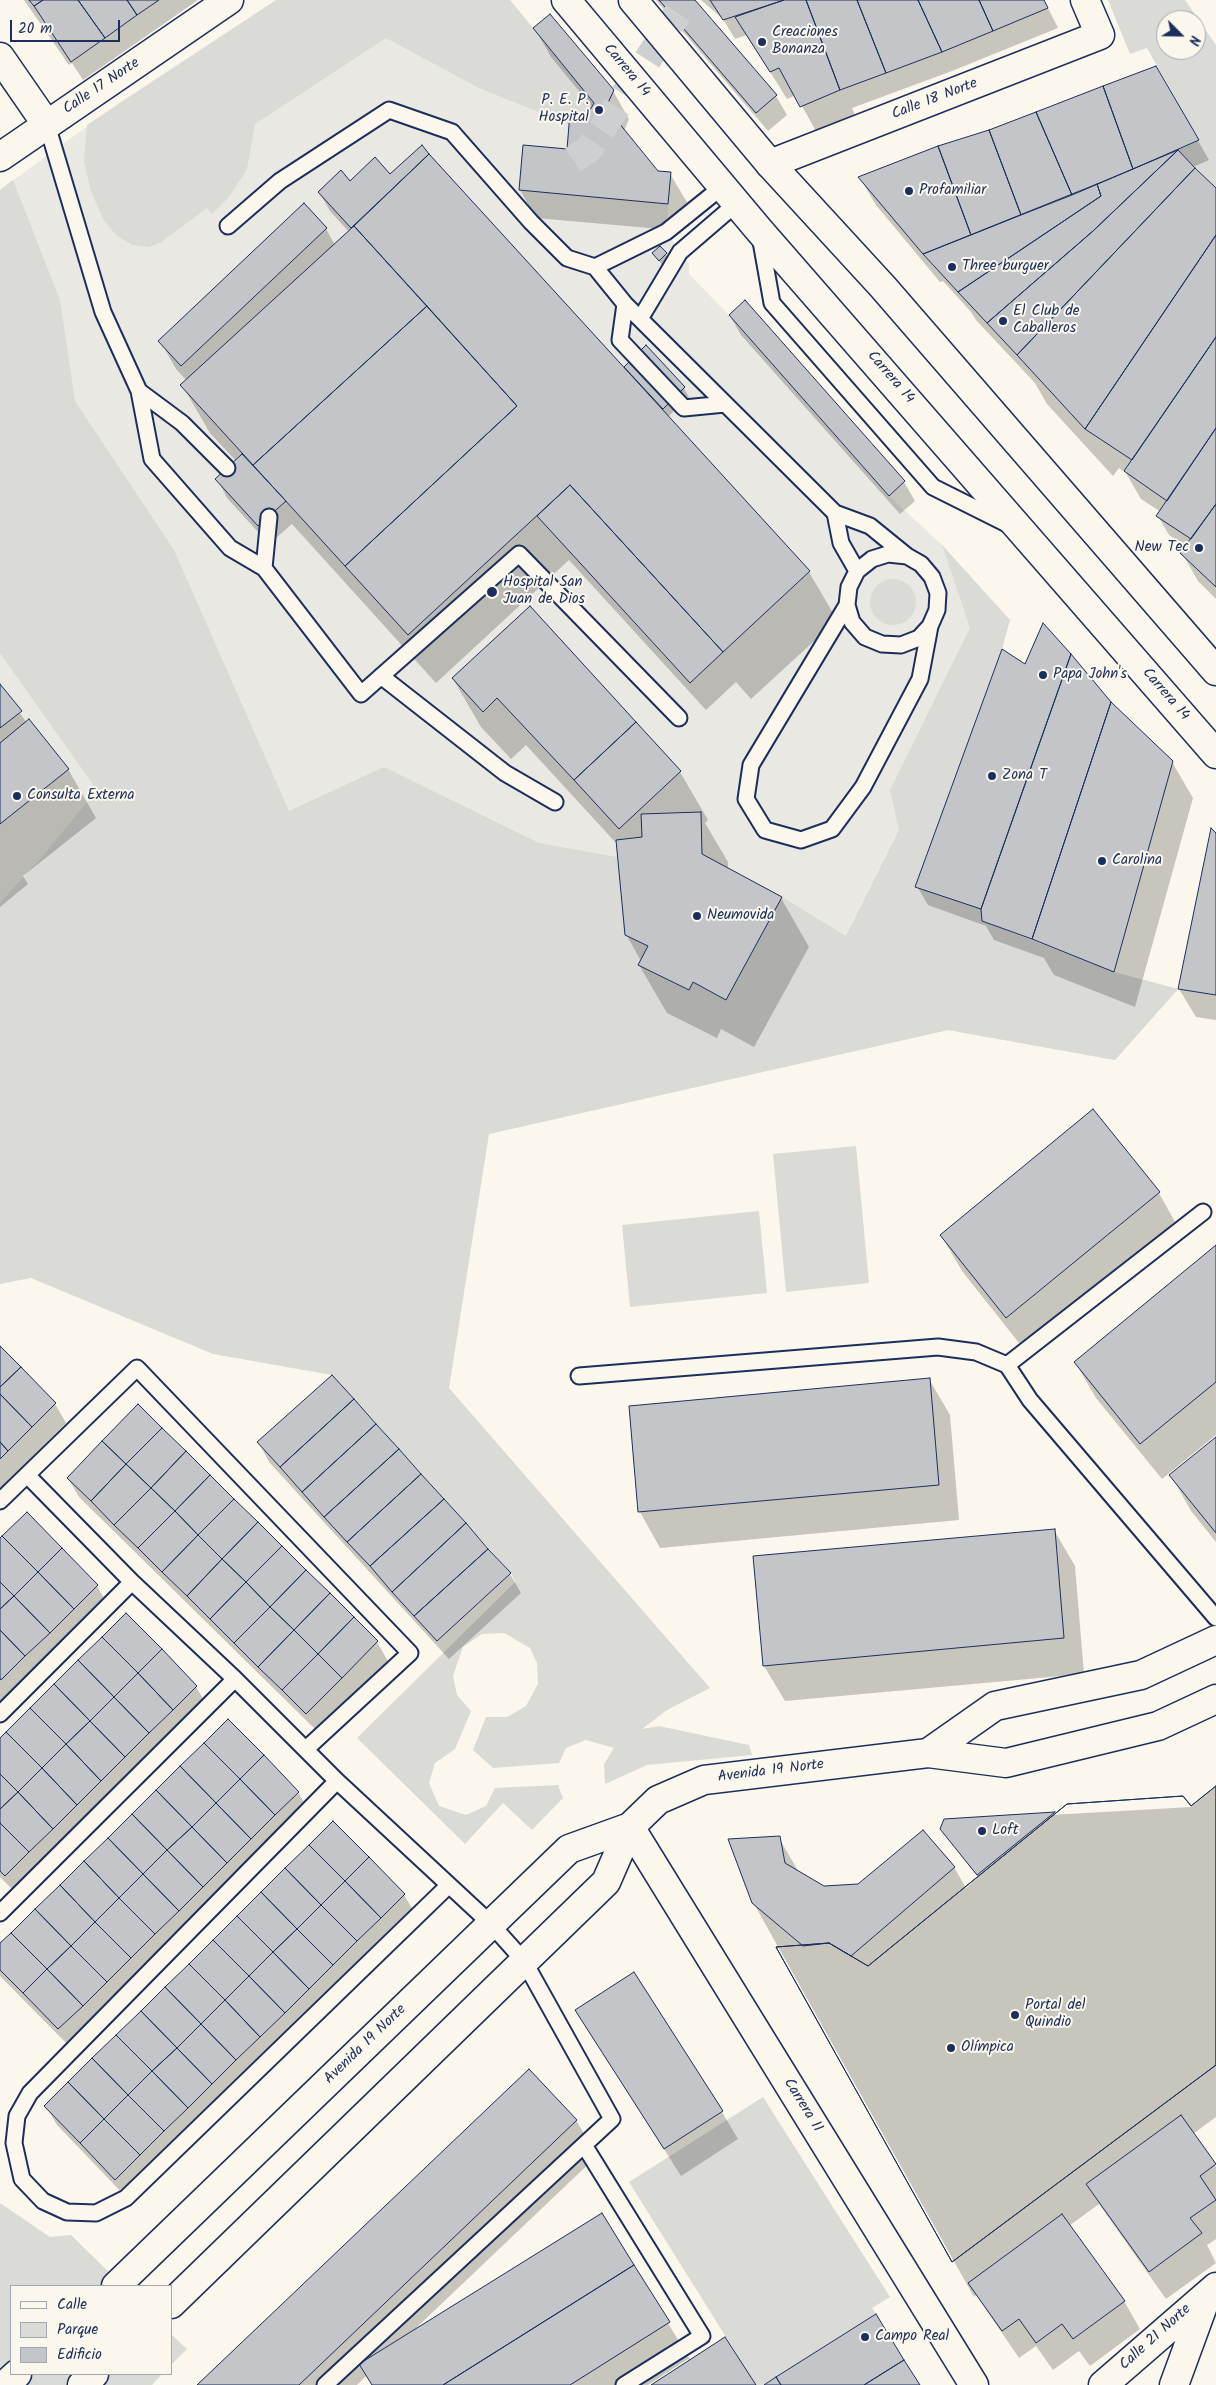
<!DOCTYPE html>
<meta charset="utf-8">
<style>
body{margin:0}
#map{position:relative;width:1216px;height:2385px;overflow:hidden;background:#fbf7ec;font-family:Kalam,sans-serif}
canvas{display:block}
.legend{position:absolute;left:10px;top:2285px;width:162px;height:90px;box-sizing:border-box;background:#fbf7ec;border:1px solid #a1a7b3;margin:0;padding:6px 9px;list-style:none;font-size:15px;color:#1b2f5e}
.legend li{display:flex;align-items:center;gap:10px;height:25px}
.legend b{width:25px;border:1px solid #a1a7b3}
.north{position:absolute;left:1156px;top:10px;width:50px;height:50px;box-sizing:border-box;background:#fbf7ec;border:1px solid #a1a7b3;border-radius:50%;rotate:113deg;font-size:14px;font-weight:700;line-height:20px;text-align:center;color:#1b2f5e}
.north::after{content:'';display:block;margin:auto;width:18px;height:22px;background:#1b2f5e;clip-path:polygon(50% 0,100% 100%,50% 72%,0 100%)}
.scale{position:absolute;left:10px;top:20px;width:110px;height:22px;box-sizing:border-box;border:2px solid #1b2f5e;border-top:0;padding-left:6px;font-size:15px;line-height:18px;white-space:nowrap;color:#1b2f5e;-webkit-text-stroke:4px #fbf7ec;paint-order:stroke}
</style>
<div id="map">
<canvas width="1216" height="2385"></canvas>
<ul class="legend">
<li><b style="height:6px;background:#fbf7ec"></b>Calle</li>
<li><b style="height:14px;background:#dadad7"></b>Parque</li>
<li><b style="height:14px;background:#c3c5c9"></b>Edificio</li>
</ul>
<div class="north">N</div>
<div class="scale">20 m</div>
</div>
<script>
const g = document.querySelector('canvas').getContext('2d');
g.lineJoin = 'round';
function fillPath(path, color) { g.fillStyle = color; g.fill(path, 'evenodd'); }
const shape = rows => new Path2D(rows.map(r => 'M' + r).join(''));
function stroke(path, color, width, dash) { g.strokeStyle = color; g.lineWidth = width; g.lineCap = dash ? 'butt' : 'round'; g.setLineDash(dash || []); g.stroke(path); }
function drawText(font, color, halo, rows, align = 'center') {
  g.font = font + ' Kalam,sans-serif'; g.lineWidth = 4; g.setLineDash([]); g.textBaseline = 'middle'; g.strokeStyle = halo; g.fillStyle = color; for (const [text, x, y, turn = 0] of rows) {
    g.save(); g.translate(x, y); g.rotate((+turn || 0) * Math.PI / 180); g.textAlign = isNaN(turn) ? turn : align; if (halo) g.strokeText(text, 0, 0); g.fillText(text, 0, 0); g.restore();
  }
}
fillPath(shape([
 [276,0,510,0,601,111,606,107,658,171,671,172,666,232,689,264,689,274,725,311,889,496,942,545,1010,620,916,887,981,909,982,921,1114,972,1178,989,1115,1060,948,1030,489,1134,0,1009,0,190,119,103]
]), '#eae8e2');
fillPath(shape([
 [276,0,510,0,601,111,590,125,568,124,479,88,386,38,255,124,247,169,229,197,212,214,207,208,160,243,148,247,132,245,116,235,103,219,91,191,84,161,87,125],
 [1108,0,1185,0,1216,45,1216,188,1178,150,1199,140,1147,48,1130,54],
 [1166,20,1196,20,1196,50,1166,50],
 [13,180,60,300,75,401,174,550,289,811,384,767,539,843,617,857,625,934,648,946,638,965,688,990,693,982,726,1000,782,897,846,936,899,830,890,790,970,628,942,545,1010,620,1002,649,915,887,981,909,982,921,1114,972,1178,989,1115,1060,948,1030,489,1134,449,1388,710,1688,667,1710,642,1729,659,1726,749,1745,752,1755,647,1765,605,1784,604,1764,614,1748,586,1740,566,1748,559,1763,493,1768,473,1750,486,1717,507,1717,526,1706,538,1684,537,1663,530,1648,504,1633,482,1634,463,1647,453,1676,457,1695,471,1711,455,1749,435,1763,429,1783,439,1806,466,1815,486,1806,495,1788,558,1785,563,1798,532,1830,503,1803,465,1844,357,1738,515,1582,511,1573,332,1375,213,1354,31,1278,0,1284,0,903,41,858,97,790,0,653,0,190],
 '870 602a23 23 0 1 1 46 0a23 23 0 1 1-46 0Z',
 [856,1146,869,1283,786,1292,773,1154],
 [759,1211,767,1293,630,1307,622,1225],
 [763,2097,890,2297,872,2308,876,2314,764,2385,756,2385,629,2182],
 [0,2203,50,2237,71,2235,123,2286,11,2286,11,2374,162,2374,152,2385,0,2385],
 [171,2334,187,2349,171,2365]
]), '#dadad7');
fillPath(shape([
 [24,0,198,0,83,80,72,63,69,65],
 [656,0,694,0,776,96,787,115,768,131],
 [701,0,1044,0,1058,28,952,71,852,108,856,118,818,135,796,95,787,99,747,35,735,39,723,19],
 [535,29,613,91,629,119,624,131,657,172,670,174,687,202,683,231,536,218,520,190,568,151,593,108,551,57],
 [1156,67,1209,160,1193,167,1216,190,1216,599,1198,581,1182,553,1187,547,1169,535,1158,516,1161,512,1141,499,1126,473,1119,468,1113,476,1047,404,1035,383,976,320,971,312,943,281,940,282,876,205,860,178,990,131],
 [422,147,627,373,625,367,684,388,689,397,668,417,809,572,837,620,751,699,736,682,706,710,569,560,436,683,292,524,269,544,227,498,217,479,236,461,210,433,182,385,187,381,176,369,160,341,304,205,326,229,335,245,349,232,330,211,319,192,350,183,390,176],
 [660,247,672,263,665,269,653,253],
 [730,316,904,482,915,501,900,514,741,335],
 [529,608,680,772,708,820,705,823,728,862,728,870,781,898,809,947,754,1047,721,1029,717,1038,667,1013,639,965,641,961,626,934,617,844,526,745,511,759,481,727,453,679],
 [1025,666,1110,703,1172,762,1193,798,1135,1007,1054,975,1044,958,994,940,986,926,928,905,917,886],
 [0,686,27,723,68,769,96,818,23,876,28,884,0,907],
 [1216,835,1216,1020,1196,1017,1179,989],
 [1159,1193,1179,1229,1027,1353,962,1271,941,1235],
 [1216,1246,1216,1435,1162,1479,1096,1398,1075,1362],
 [0,1347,55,1404,66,1423,0,1488],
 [929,1379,950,1415,959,1520,660,1548,640,1512,631,1407],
 [1216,1438,1216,1542,1191,1511,1171,1475],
 [259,1443,510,1574,521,1593,449,1659,269,1462],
 [68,1478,377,1642,388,1661,318,1732,79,1497],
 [1054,1530,1075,1566,1084,1674,785,1701,764,1666],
 [0,1540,97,1586,108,1605,0,1711],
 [126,1615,196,1687,207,1705,17,1894,0,1877,0,1739],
 [1216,1787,1216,2117,1193,2134,1216,2167,1216,2239,1207,2245,1216,2263,1166,2299,1099,2204,1069,2226,1124,2301,1140,2329,1090,2366,1079,2351,1053,2370,1036,2346,1019,2358,976,2295,974,2297,753,1902,779,1838,800,1874,823,1888,859,1886,954,1867,966,1888,978,1877,947,1838,941,1829,945,1821,1191,1807],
 [298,1792,309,1811,70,2047,0,1976,0,1945],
 [404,1895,415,1913,127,2198,57,2125,46,2106],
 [576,2010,722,2112,738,2139,681,2176],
 [576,2120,597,2156,415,2329,633,2266,691,2361,754,2385,654,2385,690,2361,688,2359,648,2385,372,2385,367,2375,357,2385,199,2385]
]), '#0003');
const building = shape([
 [29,0,43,0,34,6,29,0],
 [43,0,78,0,105,38,71,62,34,6,43,0],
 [78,0,127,0,137,15,105,38,78,0],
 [127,0,159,0,137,15,127,0],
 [659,0,695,0,777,95,756,113,659,0],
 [710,0,784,0,723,20,710,0],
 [784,0,806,0,840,90,800,107,779,68,770,72,735,17,784,0],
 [806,0,857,0,886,73,840,90,806,0],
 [857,0,918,0,942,52,886,73,857,0],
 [918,0,979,0,993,31,942,52,918,0],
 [979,0,1044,0,1048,8,993,31,979,0],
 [550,14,614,90,606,107,658,171,671,172,668,204,519,190,523,145,567,149,570,113,587,115,594,103,533,28,550,14],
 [1156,66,1199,140,1133,169,1103,86,1156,66],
 [1103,86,1133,169,1072,195,1036,112,1103,86],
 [1036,112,1072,195,1021,215,989,130,1036,112],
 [989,130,1021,215,971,235,938,146,989,130],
 [422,145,429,154,351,228,318,192,341,170,350,181,375,157,390,174,422,145],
 [938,146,971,235,923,254,858,177,938,146],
 [1178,150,1195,168,1017,355,987,323,1093,231,1178,150],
 [1178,150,1093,231,987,323,958,292,1101,196,1097,184,1178,150],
 [429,154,810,571,723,652,570,485,408,635,345,566,517,406,354,226,429,154],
 [1195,168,1216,188,1216,235,1085,429,1017,355,1195,168],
 [1097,184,1101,196,958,292,923,254,1097,184],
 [304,203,327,228,181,366,158,341,304,203],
 [354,226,427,306,253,465,180,385,354,226],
 [1216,235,1216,337,1132,460,1085,429,1216,235],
 [660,246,667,253,659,261,652,253,660,246],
 [745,300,905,481,889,496,729,315,745,300],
 [427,306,517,406,345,566,253,465,427,306],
 [1216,337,1216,428,1167,501,1124,471,1216,337],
 [646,345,685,387,663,409,624,367,646,345],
 [1216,428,1216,504,1191,539,1156,516,1216,428],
 [242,454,286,501,258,526,215,479,242,454],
 [570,485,723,652,690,683,537,516,570,485],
 [1216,504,1216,587,1180,553,1216,504],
 [530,606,636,722,574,780,497,698,483,712,452,678,530,606],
 [1043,623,1071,654,981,909,915,887,1002,649,1025,664,1043,623],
 [1071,654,1111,702,1032,939,982,921,981,909,1071,654],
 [0,684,22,711,0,728,0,684],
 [1111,702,1173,761,1114,972,1032,939,1111,702],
 [29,719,69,769,0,824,0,743,29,719],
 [636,722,681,771,619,829,574,780,636,722],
 [701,812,702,854,782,897,726,1000,693,982,689,990,638,965,648,946,625,935,616,840,642,837,641,814,701,812],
 [1211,828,1216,833,1216,995,1178,989,1211,828],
 [1093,1109,1160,1192,1006,1318,940,1235,1093,1109],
 [1216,1245,1216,1382,1140,1444,1074,1362,1216,1245],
 [0,1346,21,1367,0,1387,0,1346],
 [21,1367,56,1403,32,1427,0,1394,0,1387,21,1367],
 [332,1375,354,1399,280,1467,257,1442,332,1375],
 [930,1378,939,1485,638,1512,629,1406,930,1378],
 [0,1394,32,1427,8,1451,0,1442,0,1394],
 [354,1399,376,1424,302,1492,280,1467,354,1399],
 [138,1404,162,1428,126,1464,102,1441,138,1404],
 [376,1424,399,1449,324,1517,302,1492,376,1424],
 [162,1428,186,1451,151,1488,126,1464,162,1428],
 [1216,1437,1216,1533,1169,1475,1216,1437],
 [102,1441,126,1464,91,1501,67,1478,102,1441],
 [0,1442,8,1451,0,1459,0,1442],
 [399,1449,421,1474,347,1542,324,1517,399,1449],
 [186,1451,210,1475,175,1511,151,1488,186,1451],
 [126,1464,151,1488,114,1525,91,1501,126,1464],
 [421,1474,444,1499,370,1566,347,1542,421,1474],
 [210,1475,234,1499,198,1535,175,1511,210,1475],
 [151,1488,175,1511,138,1548,114,1525,151,1488],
 [234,1499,258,1522,222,1559,198,1535,234,1499],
 [444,1499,466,1523,392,1592,370,1566,444,1499],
 [175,1511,198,1535,162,1572,138,1548,175,1511],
 [27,1512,62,1548,38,1572,2,1536,27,1512],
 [258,1522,282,1546,246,1582,222,1559,258,1522],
 [466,1523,488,1549,414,1616,392,1592,466,1523],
 [1055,1529,1064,1638,763,1666,753,1556,1055,1529],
 [198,1535,222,1559,187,1596,162,1572,198,1535],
 [2,1536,38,1572,14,1596,0,1582,0,1538,2,1536],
 [282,1546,306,1570,270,1607,246,1582,282,1546],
 [62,1548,98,1585,74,1609,38,1572,62,1548],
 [488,1549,511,1573,437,1641,414,1616,488,1549],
 [222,1559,246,1582,210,1619,187,1596,222,1559],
 [306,1570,330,1593,294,1630,270,1607,306,1570],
 [38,1572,74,1609,50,1633,14,1596,38,1572],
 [0,1582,14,1596,0,1609,0,1582],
 [246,1582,270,1607,234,1643,210,1619,246,1582],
 [330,1593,354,1617,318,1654,294,1630,330,1593],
 [14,1596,50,1633,25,1656,0,1630,0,1609,14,1596],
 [270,1607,294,1630,258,1667,234,1643,270,1607],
 [126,1613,162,1649,138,1673,102,1637,126,1613],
 [354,1617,378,1641,342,1678,318,1654,354,1617],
 [0,1630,25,1656,1,1680,0,1678,0,1630],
 [294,1630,318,1654,282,1690,258,1667,294,1630],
 [102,1637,138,1673,114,1697,78,1660,102,1637],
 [162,1649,197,1686,173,1710,138,1673,162,1649],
 [318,1654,342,1678,306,1714,282,1690,318,1654],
 [78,1660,114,1697,90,1721,54,1684,78,1660],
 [138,1673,173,1710,149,1733,114,1697,138,1673],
 [54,1684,90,1721,66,1744,30,1708,54,1684],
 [114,1697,149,1733,125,1757,90,1721,114,1697],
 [30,1708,66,1744,42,1768,6,1732,30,1708],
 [228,1719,264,1755,240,1779,204,1743,228,1719],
 [90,1721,125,1757,101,1781,66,1744,90,1721],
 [6,1732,42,1768,18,1792,0,1774,0,1738,6,1732],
 [204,1743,240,1779,216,1803,180,1766,204,1743],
 [66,1744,101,1781,77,1805,42,1768,66,1744],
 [264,1755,299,1792,275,1815,240,1779,264,1755],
 [180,1766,216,1803,192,1827,156,1790,180,1766],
 [42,1768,77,1805,53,1829,18,1792,42,1768],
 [0,1774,18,1792,0,1809,0,1774],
 [240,1779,275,1815,251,1839,216,1803,240,1779],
 [1216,1786,1216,2065,952,2262,776,1947,829,1943,868,1966,1067,1804,1183,1796,1191,1806,1216,1786],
 [1216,1786,1216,2065,952,2262,776,1947,829,1943,868,1966,1067,1804,1183,1796,1191,1806,1216,1786],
 [156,1790,192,1827,167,1850,132,1814,156,1790],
 [18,1792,53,1829,29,1852,0,1823,0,1809,18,1792],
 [216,1803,251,1839,227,1863,192,1827,216,1803],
 [1055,1812,977,1875,940,1829,944,1819,1055,1812],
 [132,1814,167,1850,143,1874,108,1838,132,1814],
 [333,1821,369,1857,345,1881,309,1845,333,1821],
 [0,1823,29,1852,5,1876,0,1871,0,1823],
 [192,1827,227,1863,203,1887,167,1850,192,1827],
 [923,1830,955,1867,851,1956,829,1943,803,1946,752,1903,728,1839,780,1836,785,1863,824,1886,858,1884,923,1830],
 [108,1838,143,1874,119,1898,84,1861,108,1838],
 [309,1845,345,1881,321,1905,285,1868,309,1845],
 [167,1850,203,1887,179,1911,143,1874,167,1850],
 [369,1857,405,1894,381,1918,345,1881,369,1857],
 [84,1861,119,1898,95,1922,60,1885,84,1861],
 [285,1868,321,1905,297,1929,261,1892,285,1868],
 [143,1874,179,1911,155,1934,119,1898,143,1874],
 [345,1881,381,1918,357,1941,321,1905,345,1881],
 [60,1885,95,1922,71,1946,35,1909,60,1885],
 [261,1892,297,1929,273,1952,237,1916,261,1892],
 [119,1898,155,1934,131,1958,95,1922,119,1898],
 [321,1905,357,1941,333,1965,297,1929,321,1905],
 [35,1909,71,1946,47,1969,11,1933,35,1909],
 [237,1916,273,1952,249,1976,213,1940,237,1916],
 [95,1922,131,1958,107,1982,71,1946,95,1922],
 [297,1929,333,1965,309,1989,273,1952,297,1929],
 [11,1933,47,1969,23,1993,0,1970,0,1943,11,1933],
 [213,1940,249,1976,225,2000,189,1964,213,1940],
 [71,1946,107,1982,83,2006,47,1969,71,1946],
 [273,1952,309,1989,285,2013,249,1976,273,1952],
 [189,1964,225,2000,201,2024,165,1987,189,1964],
 [47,1969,83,2006,58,2029,23,1993,47,1969],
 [634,1972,723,2111,664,2149,575,2010,634,1972],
 [249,1976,285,2013,260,2037,225,2000,249,1976],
 [165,1987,201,2024,177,2048,141,2011,165,1987],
 [225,2000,260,2037,236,2060,201,2024,225,2000],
 [141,2011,177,2048,152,2071,116,2035,141,2011],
 [201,2024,236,2060,212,2084,177,2048,201,2024],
 [116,2035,152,2071,128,2095,92,2058,116,2035],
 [177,2048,212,2084,188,2108,152,2071,177,2048],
 [92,2058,128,2095,104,2119,68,2082,92,2058],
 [529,2069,577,2120,299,2385,197,2385,529,2069],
 [152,2071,188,2108,164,2131,128,2095,152,2071],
 [68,2082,104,2119,80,2143,44,2106,68,2082],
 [128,2095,164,2131,140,2155,104,2119,128,2095],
 [1181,2115,1216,2164,1200,2176,1216,2200,1190,2218,1202,2233,1149,2272,1086,2184,1181,2115],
 [104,2119,140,2155,115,2180,80,2143,104,2119],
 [602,2213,634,2265,443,2385,372,2385,359,2364,602,2213],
 [1062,2214,1125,2301,1073,2339,1062,2324,1036,2343,1019,2319,1002,2331,968,2283,1062,2214],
 [634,2265,670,2322,570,2385,443,2385,634,2265],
 [876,2314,904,2360,864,2385,781,2385,776,2377,876,2314],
 [725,2337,756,2385,651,2385,725,2337],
 [904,2360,920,2385,864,2385,904,2360],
 [776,2377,781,2385,764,2385,776,2377]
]);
fillPath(building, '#c3c5c9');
stroke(building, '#1b2f5e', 1);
stroke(shape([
 [573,160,589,149,678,13]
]), '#cecfd0', 28, [28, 14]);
const lane = shape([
 [47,125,103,312,139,391,152,459,230,548,264,568,361,694,519,554,679,718],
 [228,226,280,181,389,110,452,132,531,222,567,258,595,267,625,304,835,513,870,526,907,556,921,564,932,577,938,593,937,610,930,626,919,638,901,645,882,644,865,637,852,622,847,605,849,587,857,571,872,559,888,554,907,556],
 [760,236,772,303,933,487,1007,524],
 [595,267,666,232,723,186],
 [625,304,620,340,684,408,725,404],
 [640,319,680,252,737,203],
 [139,391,182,423,227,468],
 [835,513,841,543,857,571],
 [264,568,269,517],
 [847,605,751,765,746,799,765,830,801,840,832,829,863,787,920,679,930,626],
 [381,676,505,773,555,802],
 [1007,1365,1203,1212],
 [579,1376,938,1347,976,1352,1007,1365,1030,1400,1216,1618],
 [27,1475,132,1582,235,1679,337,1781,491,1924,524,1961,612,2119,325,2385],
 [0,1501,137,1368,410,1653,306,1749],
 [0,1714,132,1582],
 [337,1781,30,2093,17,2116,14,2143,22,2179,43,2201,67,2212,96,2213,126,2198,448,1886],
 [0,1913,235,1679],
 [584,2145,702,2336,624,2385]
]);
const street = shape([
 [0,57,47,125],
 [0,157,229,0],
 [770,164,1100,35,1085,0],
 [1103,2385,1216,2287],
 [1174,2385,1207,2295]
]);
const secondary = shape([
 [566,0,759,230,1216,754],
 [633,0,770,164,883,287,1216,671],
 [928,1753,995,1706,1141,1675,1216,1640],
 [630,1827,974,2385],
 [116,2286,569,1849,630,1827],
 [171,2304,606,1882,630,1827,658,1800,704,1780,928,1753,1006,1763,1158,1726,1216,1699],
 [5,2385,17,2374],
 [82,2385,94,2374]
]);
stroke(lane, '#1b2f5e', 19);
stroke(street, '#1b2f5e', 31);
stroke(secondary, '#1b2f5e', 31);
stroke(lane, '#fbf7ec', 15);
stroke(street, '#fbf7ec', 28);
stroke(secondary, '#fbf7ec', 28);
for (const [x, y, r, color] of [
 [762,42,5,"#1b2f5e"],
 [599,110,5,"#1b2f5e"],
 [909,191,5,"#1b2f5e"],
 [952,267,5,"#1b2f5e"],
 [1003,321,5,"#1b2f5e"],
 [1199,548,5,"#1b2f5e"],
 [492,592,6,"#1b2f5e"],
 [1043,675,5,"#1b2f5e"],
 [992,776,5,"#1b2f5e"],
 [17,796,5,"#1b2f5e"],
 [1102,861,5,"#1b2f5e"],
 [697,916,5,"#1b2f5e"],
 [982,1831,5,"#1b2f5e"],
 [1015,2015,5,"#1b2f5e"],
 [951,2048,5,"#1b2f5e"],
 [865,2337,5,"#1b2f5e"]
]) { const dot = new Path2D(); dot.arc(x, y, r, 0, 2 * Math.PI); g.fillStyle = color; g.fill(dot); stroke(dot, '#fbf7ec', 2); }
drawText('15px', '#1b2f5e', '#fbf7ec', [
 ["Creaciones",772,33],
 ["Bonanza",772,50],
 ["P. E. P.",589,101,"right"],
 ["Hospital",589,118,"right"],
 ["Profamiliar",919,191],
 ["Three burguer",962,267],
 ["El Club de",1013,312],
 ["Caballeros",1013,329],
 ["New Tec",1189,548,"right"],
 ["Hospital San",503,583],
 ["Juan de Dios",503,600],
 ["Papa John's",1053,675],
 ["Zona T",1002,776],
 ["Consulta Externa",27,796],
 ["Carolina",1112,861],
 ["Neumovida",707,916],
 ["Loft",992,1831],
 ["Portal del",1025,2006],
 ["Quindio",1025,2023],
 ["Olímpica",961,2048],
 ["Campo Real",875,2337]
], 'left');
drawText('15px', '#1b2f5e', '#fbf7ec', [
 ["Carrera 14",626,71,50],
 ["Calle 17 Norte",102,87,-34],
 ["Calle 18 Norte",935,100,-21],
 ["Carrera 14",890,378,49],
 ["Carrera 14",1165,695,49],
 ["Avenida 19 Norte",771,1772,-7],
 ["Avenida 19 Norte",366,2045,-44],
 ["Carrera 11",802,2106,58],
 ["Calle 21 Norte",1156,2338,-42]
]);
</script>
